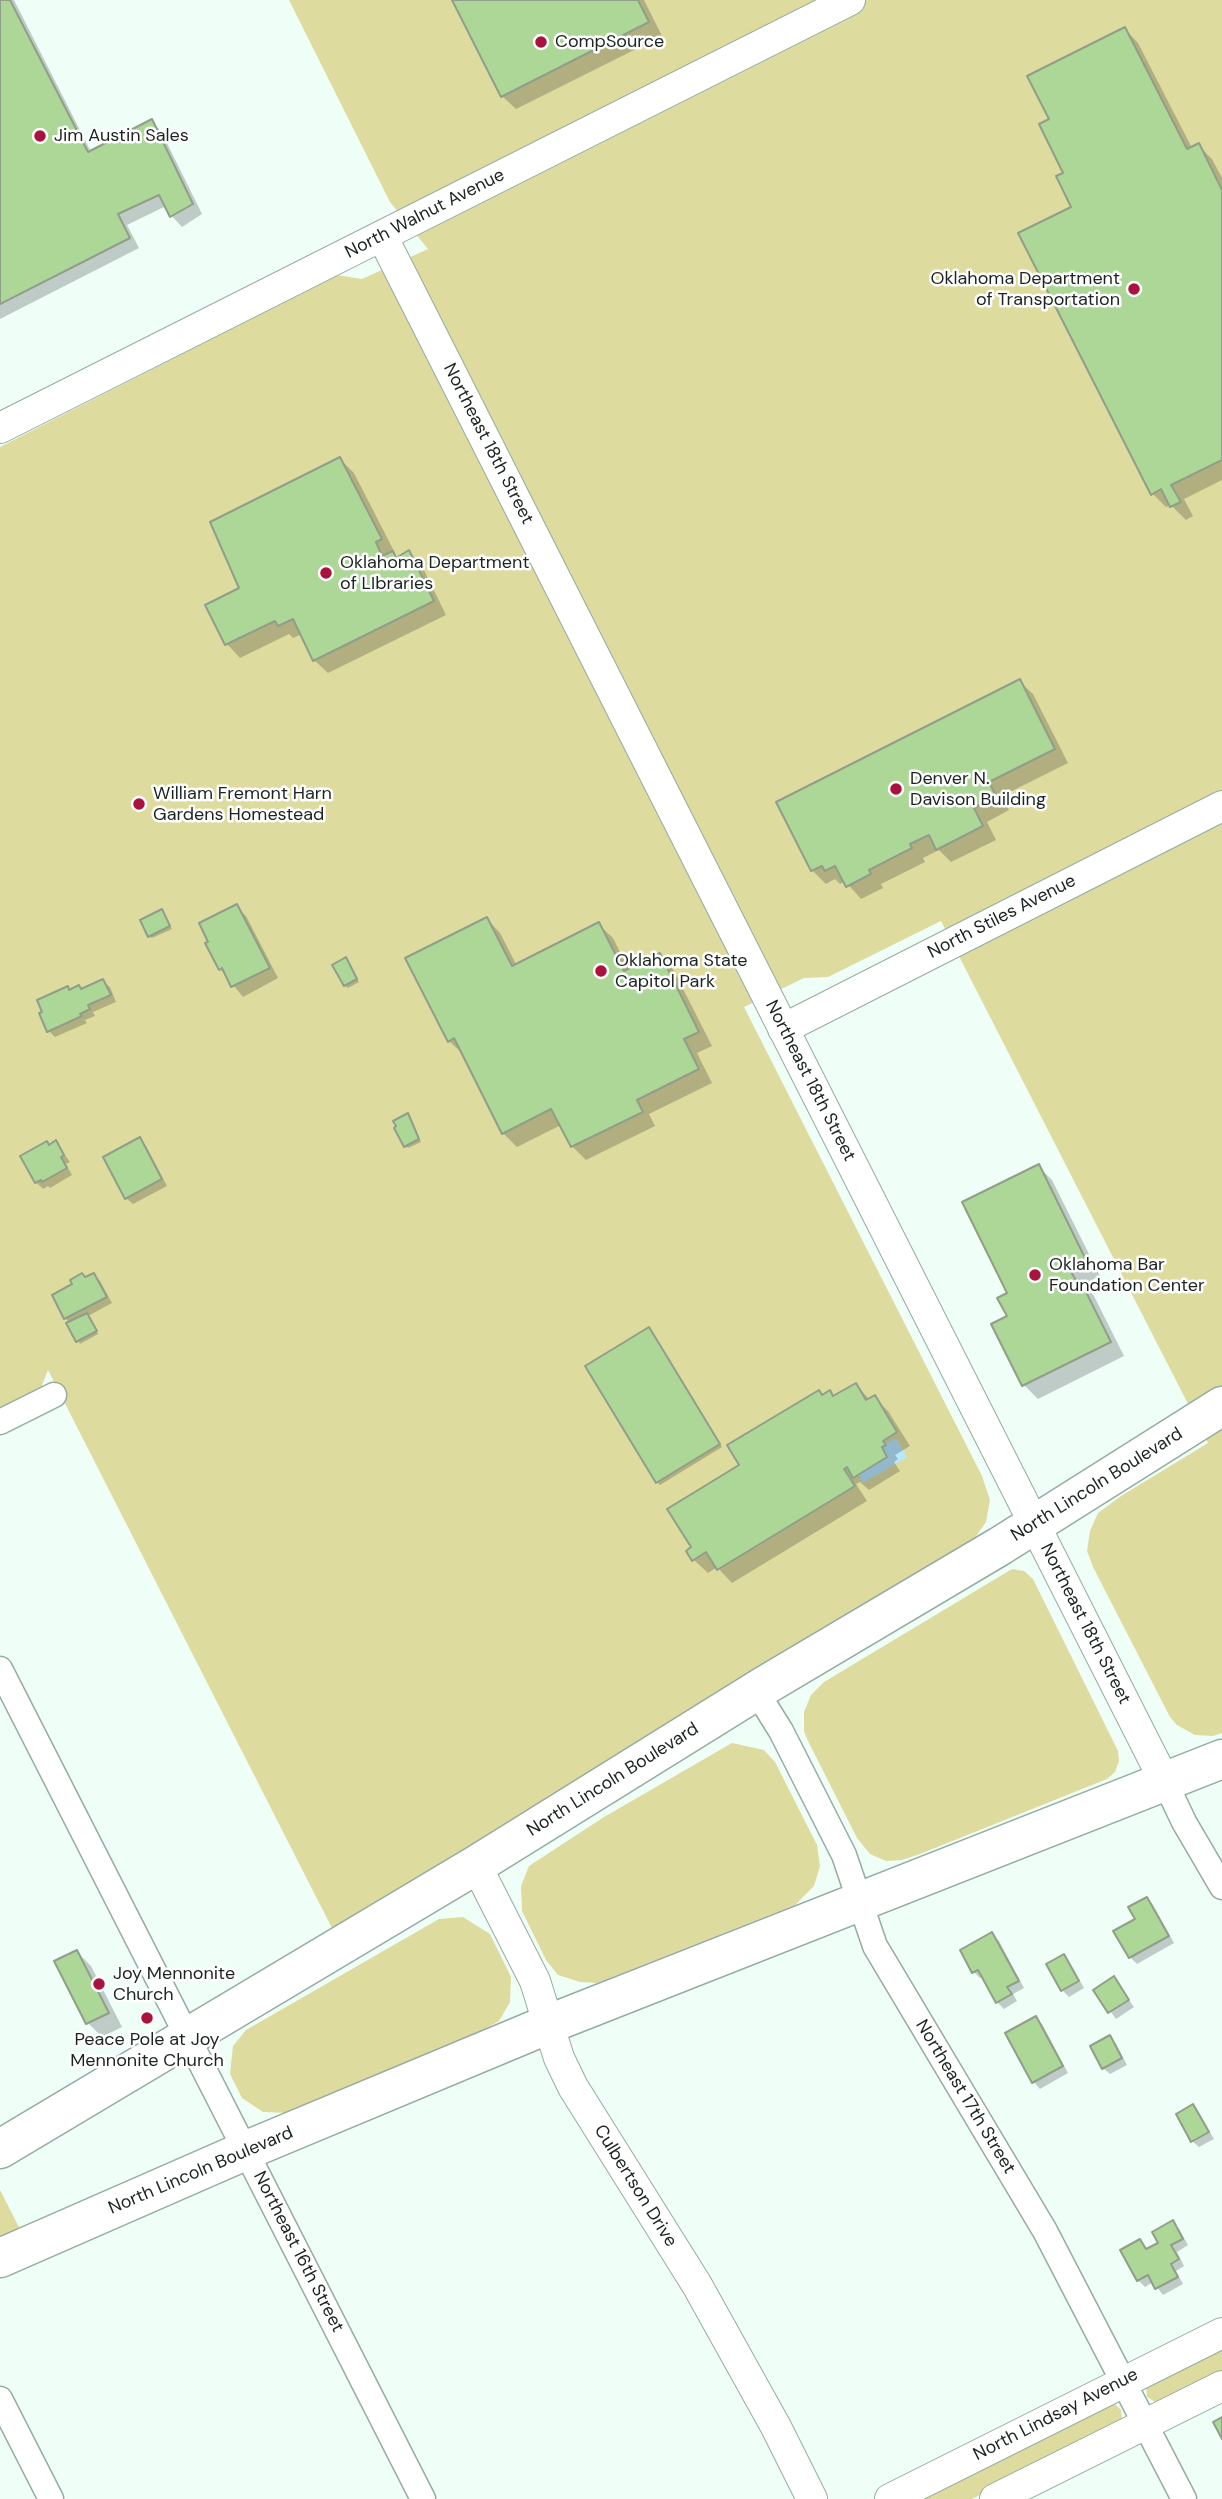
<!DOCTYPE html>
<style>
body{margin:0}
canvas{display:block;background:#effef7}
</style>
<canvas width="1222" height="2499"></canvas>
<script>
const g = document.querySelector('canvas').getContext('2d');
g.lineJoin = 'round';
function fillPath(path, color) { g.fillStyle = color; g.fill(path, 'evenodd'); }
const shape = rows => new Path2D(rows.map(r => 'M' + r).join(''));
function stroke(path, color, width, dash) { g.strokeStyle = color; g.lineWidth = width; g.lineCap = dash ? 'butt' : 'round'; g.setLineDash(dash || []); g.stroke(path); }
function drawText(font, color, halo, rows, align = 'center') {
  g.font = font + ' "DM Sans",sans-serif'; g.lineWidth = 5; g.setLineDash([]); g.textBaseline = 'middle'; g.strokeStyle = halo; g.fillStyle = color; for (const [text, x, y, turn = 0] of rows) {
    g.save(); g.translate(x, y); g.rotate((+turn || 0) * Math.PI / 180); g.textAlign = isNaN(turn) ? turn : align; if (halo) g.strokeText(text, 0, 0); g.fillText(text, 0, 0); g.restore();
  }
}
fillPath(shape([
 [289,0,1222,0,1222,1733,1213,1736,1195,1735,1177,1725,1170,1717,1093,1567,1087,1551,1090,1531,1098,1513,1121,1496,1208,1443,941,921,828,977,804,978,744,1007,982,1476,990,1500,986,1522,974,1539,336,1936,48,1370,41,1388,0,1409,0,447,337,275,362,279,428,249,390,202],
 [1012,1569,1024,1571,1033,1579,1118,1751,1119,1761,1115,1772,1107,1779,920,1854,902,1860,886,1861,870,1854,857,1838,808,1741,804,1731,804,1712,811,1695,824,1682],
 [732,1743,764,1750,775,1762,817,1845,820,1866,814,1886,795,1905,597,1983,580,1982,558,1975,546,1960,522,1911,521,1886,529,1866,604,1817],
 [463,1917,490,1934,511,1977,510,2002,499,2021,476,2034,289,2113,263,2112,242,2098,230,2074,233,2046,246,2030,439,1919],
 [0,2190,20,2229,0,2237],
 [1222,2344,1222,2375,1157,2403,1147,2397,1146,2386],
 [1106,2402,1115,2404,1121,2410,1122,2420,1115,2427,972,2499,910,2499]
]), '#dedb9f');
fillPath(shape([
 [896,1438,907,1457,863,1483,858,1474,880,1447]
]), '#b7e8fe');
fillPath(shape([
 [0,0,14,0,91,152,151,121,161,131,202,214,182,227,172,216,166,206,127,225,139,248,0,319],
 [454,0,644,0,662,36,516,109,502,96],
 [1125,29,1138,43,1192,148,1198,145,1212,159,1222,178,1222,480,1184,499,1193,516,1186,520,1171,505,1166,507,1152,493,1052,120],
 [340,459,354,473,395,553,393,554,398,559,408,552,422,566,446,615,328,673,314,660,302,634,293,638,289,634,240,658,227,644,241,589],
 [1019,681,1033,694,1068,763,1002,796,1009,810,987,822,996,840,951,862,939,850,923,858,925,862,881,884,883,888,861,899,845,881,840,884,835,879,826,884,812,870],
 [236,906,246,916,278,978,243,997,220,969],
 [164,914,172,929,152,938,149,936],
 [487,919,500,933,517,966,599,925,613,938,629,970,660,955,673,969,712,1046,697,1053,712,1083,649,1114,655,1126,586,1160,572,1146,561,1125,517,1147,503,1133,463,1054,449,1041],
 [348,962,359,982,348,988,345,985],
 [103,981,110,987,116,1002,93,1012,95,1016,85,1020,87,1023,55,1037,49,1031,70,991,82,990],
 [408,1115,421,1142,408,1148,406,1146],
 [140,1140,146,1146,167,1186,133,1204,126,1198],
 [56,1143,70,1162,66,1164,72,1175,50,1188,48,1186,43,1189,36,1182,49,1146],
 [1038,1166,1052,1180,1100,1276,1083,1284,1094,1296,1124,1356,1038,1399,1024,1385,994,1324,1009,1317,1009,1294],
 [94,1275,100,1281,112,1303,88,1316,98,1334,80,1344,70,1323,65,1318,75,1285],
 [652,1332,722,1447,660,1485,657,1482],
 [856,1385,870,1400,874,1397,888,1411,910,1446,895,1455,898,1459,894,1462,900,1471,869,1490,860,1482,856,1484,867,1501,732,1583,717,1567,708,1573,694,1560,742,1466,823,1396,829,1392,835,1397],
 [1147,1899,1153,1905,1174,1943,1137,1964,1130,1957],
 [992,1934,999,1941,1024,1988,1013,1994,1017,2001,1004,2009,997,2002,983,1976,980,1978,973,1971],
 [77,1952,91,1966,122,2027,102,2037,88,2023,57,1962],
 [1063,1956,1070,1963,1084,1988,1069,1997,1062,1990],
 [1114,1979,1134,2007,1116,2019,1096,1991],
 [1035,2018,1042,2024,1068,2073,1040,2089,1034,2082,1007,2033],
 [1110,2038,1116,2044,1127,2065,1110,2074,1103,2068],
 [1193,2106,1199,2113,1214,2139,1199,2147,1192,2141],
 [1173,2222,1179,2229,1188,2245,1177,2252,1184,2266,1176,2271,1183,2284,1163,2295,1153,2282,1145,2287,1138,2280,1140,2241,1148,2250,1160,2244]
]), '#0003');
const building = shape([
 [0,0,10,0,88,152,152,119,193,204,170,217,159,195,118,214,130,238,0,304,0,0],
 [452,0,638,0,649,22,501,97,452,0],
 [1125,27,1187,149,1199,143,1222,190,1222,460,1171,485,1181,502,1170,507,1161,489,1151,495,1018,233,1071,207,1056,176,1063,173,1039,124,1049,119,1027,76,1125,27],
 [340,457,382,539,376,542,382,556,393,551,396,558,409,550,434,601,313,661,293,619,278,626,275,621,225,645,205,605,239,588,210,522,340,457],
 [1020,679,1055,749,989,782,996,796,974,808,983,826,936,850,929,835,910,844,912,848,869,870,871,874,846,887,835,866,825,871,822,866,811,871,776,802,1020,679],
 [237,904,270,968,231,987,222,968,219,970,205,943,208,942,199,923,237,904],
 [162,909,170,926,148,937,140,920,162,909],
 [487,917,512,966,599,922,624,971,660,953,699,1032,684,1039,699,1069,637,1100,643,1112,571,1147,551,1109,502,1134,454,1038,448,1042,405,958,487,917],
 [346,957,357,979,344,986,332,965,346,957],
 [103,979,111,995,88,1005,90,1009,80,1014,82,1016,47,1032,39,1013,42,1012,37,1000,68,986,69,990,79,985,81,989,103,979],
 [408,1113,419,1139,404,1147,394,1128,396,1126,393,1121,408,1113],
 [140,1137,162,1179,125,1199,103,1157,140,1137],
 [56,1140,64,1155,61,1157,67,1168,42,1182,41,1180,35,1183,20,1156,47,1141,49,1145,56,1140],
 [1039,1164,1087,1262,1070,1270,1077,1282,1080,1280,1111,1342,1022,1386,991,1324,1007,1316,997,1298,1007,1293,962,1202,1039,1164],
 [82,1273,85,1277,94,1273,107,1297,64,1319,52,1295,72,1284,70,1280,82,1273],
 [87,1313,97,1331,76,1342,66,1323,87,1313],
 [649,1327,720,1444,656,1483,585,1366,649,1327],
 [856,1383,866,1400,875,1395,897,1432,883,1441,886,1445,882,1447,887,1457,853,1478,847,1467,844,1469,855,1486,717,1570,706,1552,692,1561,686,1551,691,1547,667,1509,739,1465,727,1445,819,1390,822,1395,830,1390,833,1396,856,1383],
 [1147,1897,1169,1936,1129,1958,1113,1931,1135,1919,1128,1907,1147,1897],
 [992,1932,1019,1981,1007,1987,1012,1994,996,2003,978,1970,972,1973,960,1950,992,1932],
 [77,1950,109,2013,86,2024,54,1961,77,1950],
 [1064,1954,1079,1981,1061,1991,1046,1964,1064,1954],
 [1114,1976,1129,2000,1108,2013,1093,1990,1114,1976],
 [1036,2016,1063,2066,1032,2083,1005,2033,1036,2016],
 [1110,2035,1122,2058,1102,2069,1090,2046,1110,2035],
 [1193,2104,1209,2132,1191,2142,1176,2114,1193,2104],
 [1173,2220,1183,2239,1171,2245,1179,2259,1171,2264,1178,2277,1155,2289,1148,2275,1137,2281,1120,2250,1140,2239,1146,2249,1158,2243,1152,2232,1173,2220],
 [1222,2417,1222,2439,1213,2422,1222,2417]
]);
fillPath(building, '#acd797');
stroke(building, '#919e8a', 2);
const minor = shape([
 [0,1422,54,1395],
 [0,1669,423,2499],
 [756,1691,781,1731,844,1855,875,1946,1045,2231,1184,2499],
 [1165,1782,1184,1822,1222,1887],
 [0,2399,51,2499]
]);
const tertiary = shape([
 [382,236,1165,1782],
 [0,428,850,0],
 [783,1029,1222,806],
 [476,1865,535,1981,559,2058,573,2087,697,2285,776,2427,812,2499],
 [890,2499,1222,2333],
 [995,2499,1222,2386]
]);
const primary = shape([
 [0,2149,476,1865,764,1686,1000,1546,1222,1406],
 [0,2258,247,2150,549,2024,1222,1759]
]);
stroke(minor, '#94aca1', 27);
stroke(tertiary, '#94aca1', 32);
stroke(primary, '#94aca1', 41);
stroke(minor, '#fff', 24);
stroke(tertiary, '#fff', 30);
stroke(primary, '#fff', 38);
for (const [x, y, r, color] of [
 [541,42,7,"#aa133e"],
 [40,136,7,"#aa133e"],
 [1134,289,7,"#aa133e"],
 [326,573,7,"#aa133e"],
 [896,789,7,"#aa133e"],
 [139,804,7,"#aa133e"],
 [601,971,7,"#aa133e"],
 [1035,1275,7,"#aa133e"],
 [99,1984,7,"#aa133e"],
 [147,2018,7,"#aa133e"]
]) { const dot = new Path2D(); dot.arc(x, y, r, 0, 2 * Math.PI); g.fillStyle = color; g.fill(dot); stroke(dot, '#fff', 2.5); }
drawText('18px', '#1b2420', '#fff', [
 ["CompSource",555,42],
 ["Jim Austin Sales",54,136],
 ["Oklahoma Department",1120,279,"right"],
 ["of Transportation",1120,300,"right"],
 ["Oklahoma Department",340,563],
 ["of LIbraries",340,584],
 ["Denver N.",910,779],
 ["Davison Building",910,800],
 ["William Fremont Harn",153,794],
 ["Gardens Homestead",153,815],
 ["Oklahoma State",615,961],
 ["Capitol Park",615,982],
 ["Oklahoma Bar",1049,1265],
 ["Foundation Center",1049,1286],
 ["Joy Mennonite",113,1974],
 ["Church",113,1995],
 ["Peace Pole at Joy",147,2040,"center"],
 ["Mennonite Church",147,2061,"center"]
], 'left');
drawText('18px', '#1b2420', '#fff', [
 ["North Walnut Avenue",425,214,-27],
 ["Northeast 18th Street",488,444,63],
 ["North Stiles Avenue",1002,917,-27],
 ["Northeast 18th Street",810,1081,63],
 ["North Lincoln Boulevard",1097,1485,-32],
 ["Northeast 18th Street",1085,1624,63],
 ["North Lincoln Boulevard",613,1780,-32],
 ["Northeast 17th Street",965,2097,59],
 ["North Lincoln Boulevard",201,2171,-23],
 ["Culbertson Drive",635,2186,58],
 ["Northeast 16th Street",298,2252,63],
 ["North Lindsay Avenue",1056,2415,-27]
]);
</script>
